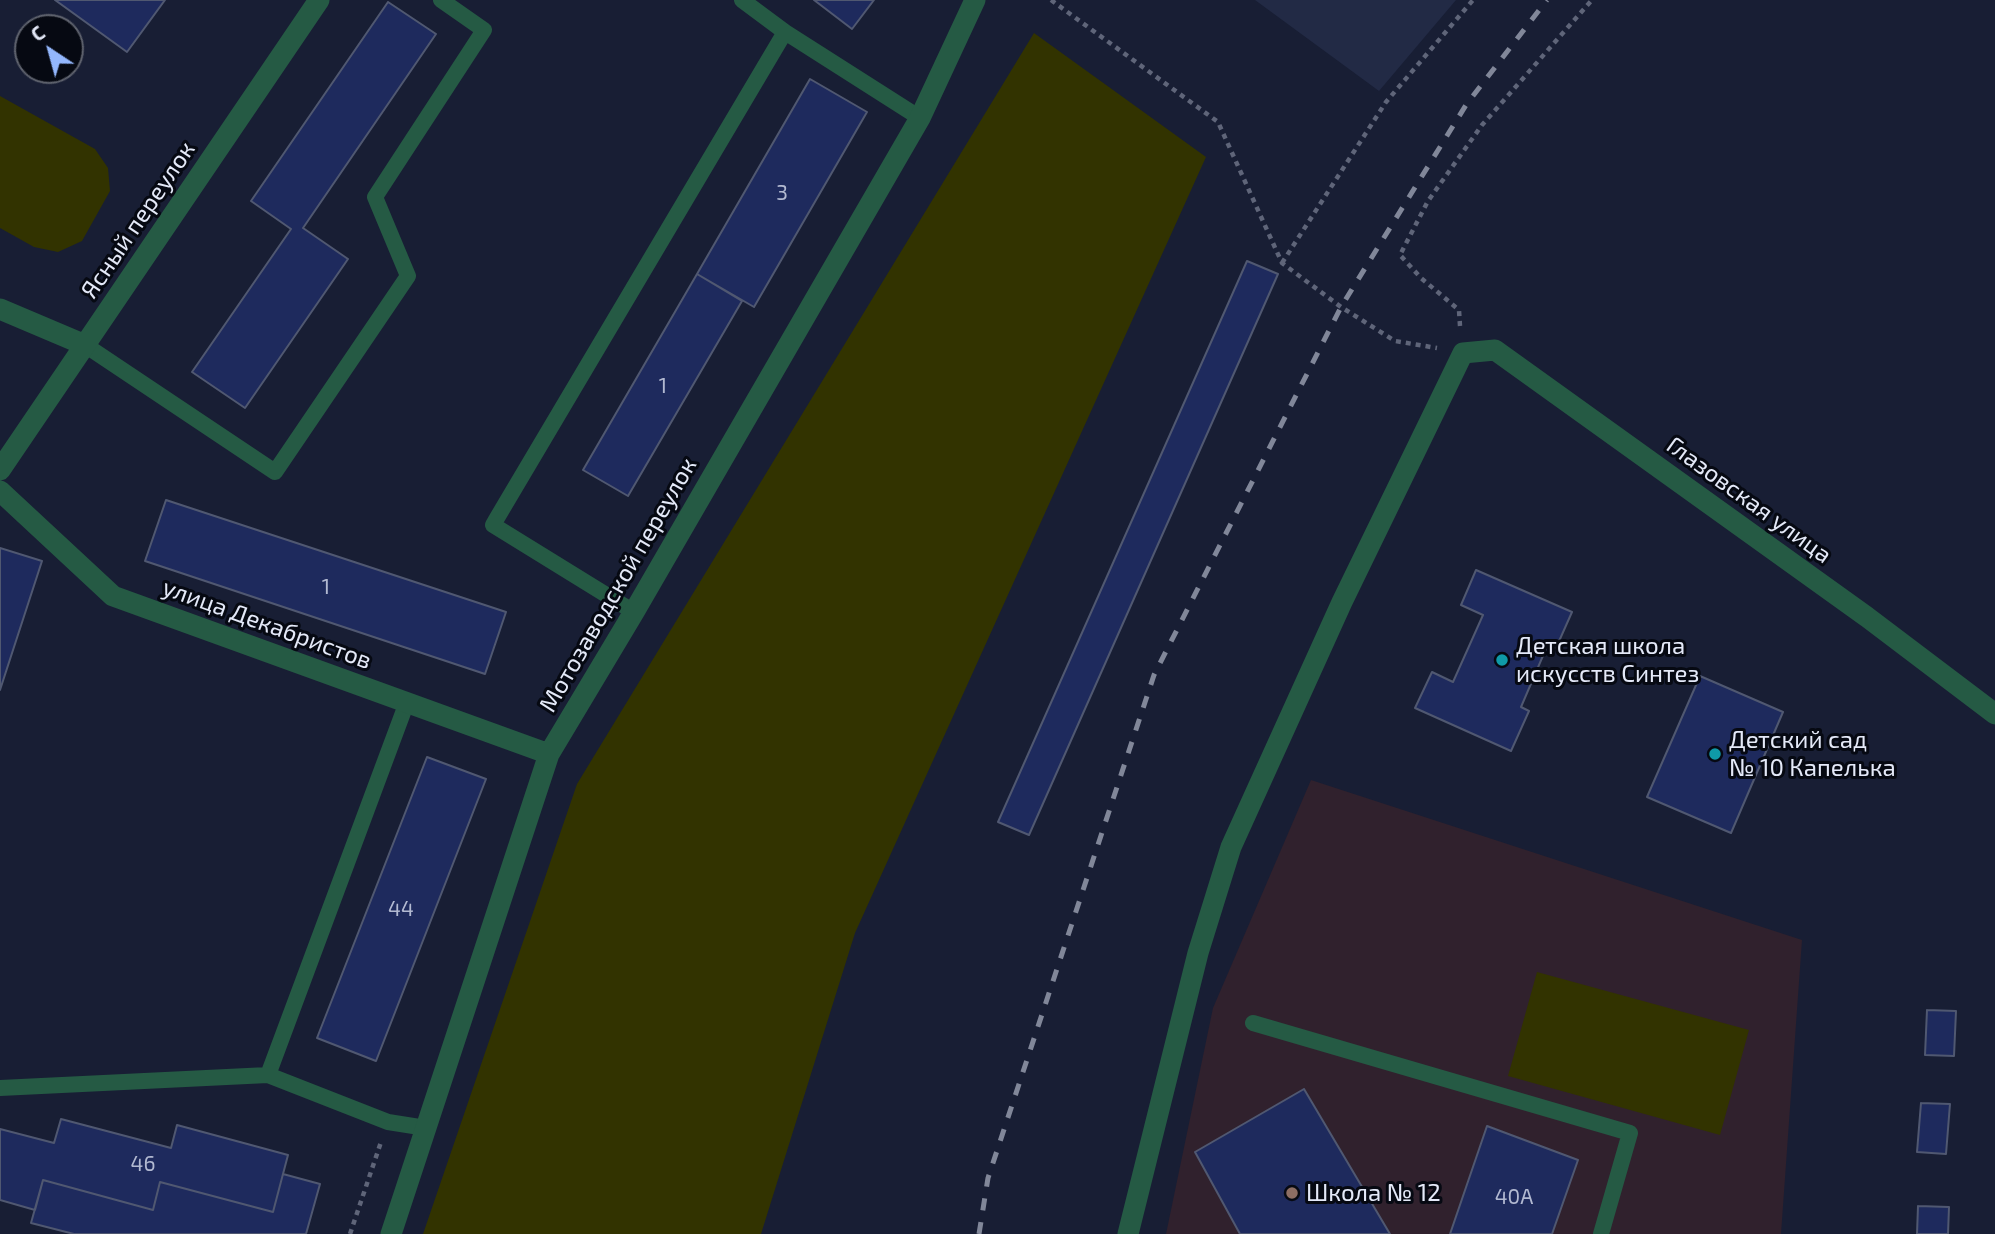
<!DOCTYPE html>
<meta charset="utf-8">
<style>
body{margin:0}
#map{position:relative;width:1995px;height:1234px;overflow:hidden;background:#181e34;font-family:"Exo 2",sans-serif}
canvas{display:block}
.north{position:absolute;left:14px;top:14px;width:70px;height:70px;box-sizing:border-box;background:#060912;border:2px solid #5f636e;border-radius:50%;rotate:324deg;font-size:19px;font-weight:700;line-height:28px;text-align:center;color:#e4e9f8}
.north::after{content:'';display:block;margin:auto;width:24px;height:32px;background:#93b7fd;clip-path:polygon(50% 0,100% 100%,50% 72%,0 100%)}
</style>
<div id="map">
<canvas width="1995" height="1234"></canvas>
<div class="north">С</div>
</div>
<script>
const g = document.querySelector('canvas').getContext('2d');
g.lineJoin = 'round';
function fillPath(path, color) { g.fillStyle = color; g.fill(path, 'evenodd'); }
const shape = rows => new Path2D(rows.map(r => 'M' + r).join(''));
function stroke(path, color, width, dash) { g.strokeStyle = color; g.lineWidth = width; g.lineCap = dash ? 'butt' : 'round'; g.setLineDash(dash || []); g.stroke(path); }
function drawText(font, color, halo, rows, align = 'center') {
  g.font = font + ' "Exo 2",sans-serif'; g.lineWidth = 6; g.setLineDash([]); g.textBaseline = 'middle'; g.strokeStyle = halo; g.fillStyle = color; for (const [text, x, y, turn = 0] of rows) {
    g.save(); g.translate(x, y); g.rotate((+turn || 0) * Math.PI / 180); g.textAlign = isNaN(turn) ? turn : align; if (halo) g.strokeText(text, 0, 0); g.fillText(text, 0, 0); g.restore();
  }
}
fillPath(shape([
 [1255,0,1456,0,1379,91]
]), '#222a45');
fillPath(shape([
 [1311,780,1802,940,1781,1234,1166,1234,1213,1008]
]), '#30212d');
fillPath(shape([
 [1034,33,1206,157,855,933,761,1234,423,1234,577,784],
 [0,96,95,149,108,168,110,191,82,241,58,252,34,247,0,228],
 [1537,972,1749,1030,1720,1135,1508,1076]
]), '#323300');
const building = shape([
 [55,0,165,0,127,52,55,0],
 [814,0,874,0,852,29,814,0],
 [388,2,436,34,303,228,348,259,245,408,192,372,291,229,251,201,388,2],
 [810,79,867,112,754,307,697,274,810,79],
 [1247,261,1278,274,1029,835,998,822,1247,261],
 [697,274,742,301,628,496,583,470,697,274],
 [166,500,506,612,485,674,145,561,166,500],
 [0,548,42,561,0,690,0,548],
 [1476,570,1572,612,1556,648,1548,644,1521,707,1529,711,1511,751,1415,708,1432,672,1453,682,1483,615,1461,605,1476,570],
 [1700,676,1783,712,1731,833,1647,797,1700,676],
 [427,757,486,779,376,1061,317,1038,427,757],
 [1927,1010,1956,1011,1954,1056,1925,1055,1927,1010],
 [1304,1089,1390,1234,1240,1234,1195,1152,1304,1089],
 [1921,1103,1950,1104,1946,1154,1917,1152,1921,1103],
 [61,1119,171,1148,177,1125,288,1155,273,1212,160,1182,153,1210,43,1180,35,1210,0,1200,0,1129,54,1143,61,1119],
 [1487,1126,1578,1160,1552,1234,1450,1234,1487,1126],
 [283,1174,320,1184,306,1234,74,1234,31,1223,43,1180,153,1210,160,1182,273,1212,283,1174],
 [1918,1206,1949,1207,1948,1234,1917,1234,1918,1206]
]);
fillPath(building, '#1e2a5d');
stroke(building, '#505871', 2);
stroke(shape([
 [1051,0,1218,122,1282,263,1341,307,1395,341,1437,348],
 [1282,263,1386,102,1473,0],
 [1460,326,1459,310,1421,278,1400,255,1428,201,1482,125,1592,0],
 [350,1234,381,1142]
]), '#5f6579', 4.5, [5, 5]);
stroke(shape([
 [742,0,785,32],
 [85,345,275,472,408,276,375,197,484,30,441,0],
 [634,612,493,525,497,518,785,32,920,118],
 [1253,1023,1630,1133,1601,1234],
 [268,1075,407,702],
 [0,1088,268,1075,388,1122,426,1128]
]), '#255a44', 16);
stroke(shape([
 [0,309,85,345],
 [0,470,319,0],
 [0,491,113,596,549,754],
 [391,1234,549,754,634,612,920,118,975,0],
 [1128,1234,1198,953,1231,847,1342,602,1463,353,1495,350,1867,617,1995,714]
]), '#255a44', 21);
stroke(shape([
 [979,1234,988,1178,1154,675,1341,307,1466,105,1547,0]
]), '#818799', 5, [12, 12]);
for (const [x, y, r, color] of [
 [1502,660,7,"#0f9aa8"],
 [1715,754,7,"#0f9aa8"],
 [1292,1193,7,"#8d6e63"]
]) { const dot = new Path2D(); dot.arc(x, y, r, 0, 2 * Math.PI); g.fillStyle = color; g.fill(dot); stroke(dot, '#060912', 2.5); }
drawText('21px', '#b2b9d1', null, [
 ["3",782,193],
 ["1",663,386],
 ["1",326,587],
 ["44",401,909],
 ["46",143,1164],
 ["40А",1514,1197]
]);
drawText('24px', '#e4e9f8', '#060912', [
 ["Ясный переулок",138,220,-56],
 ["Глазовская улица",1749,500,36],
 ["Мотозаводской переулок",618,585,-60],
 ["улица Декабристов",267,624,20]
]);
drawText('24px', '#e4e9f8', '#060912', [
 ["Детская школа",1516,646],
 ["искусств Синтез",1516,674],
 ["Детский сад",1729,740],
 ["№ 10 Капелька",1729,768],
 ["Школа № 12",1306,1193]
], 'left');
</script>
